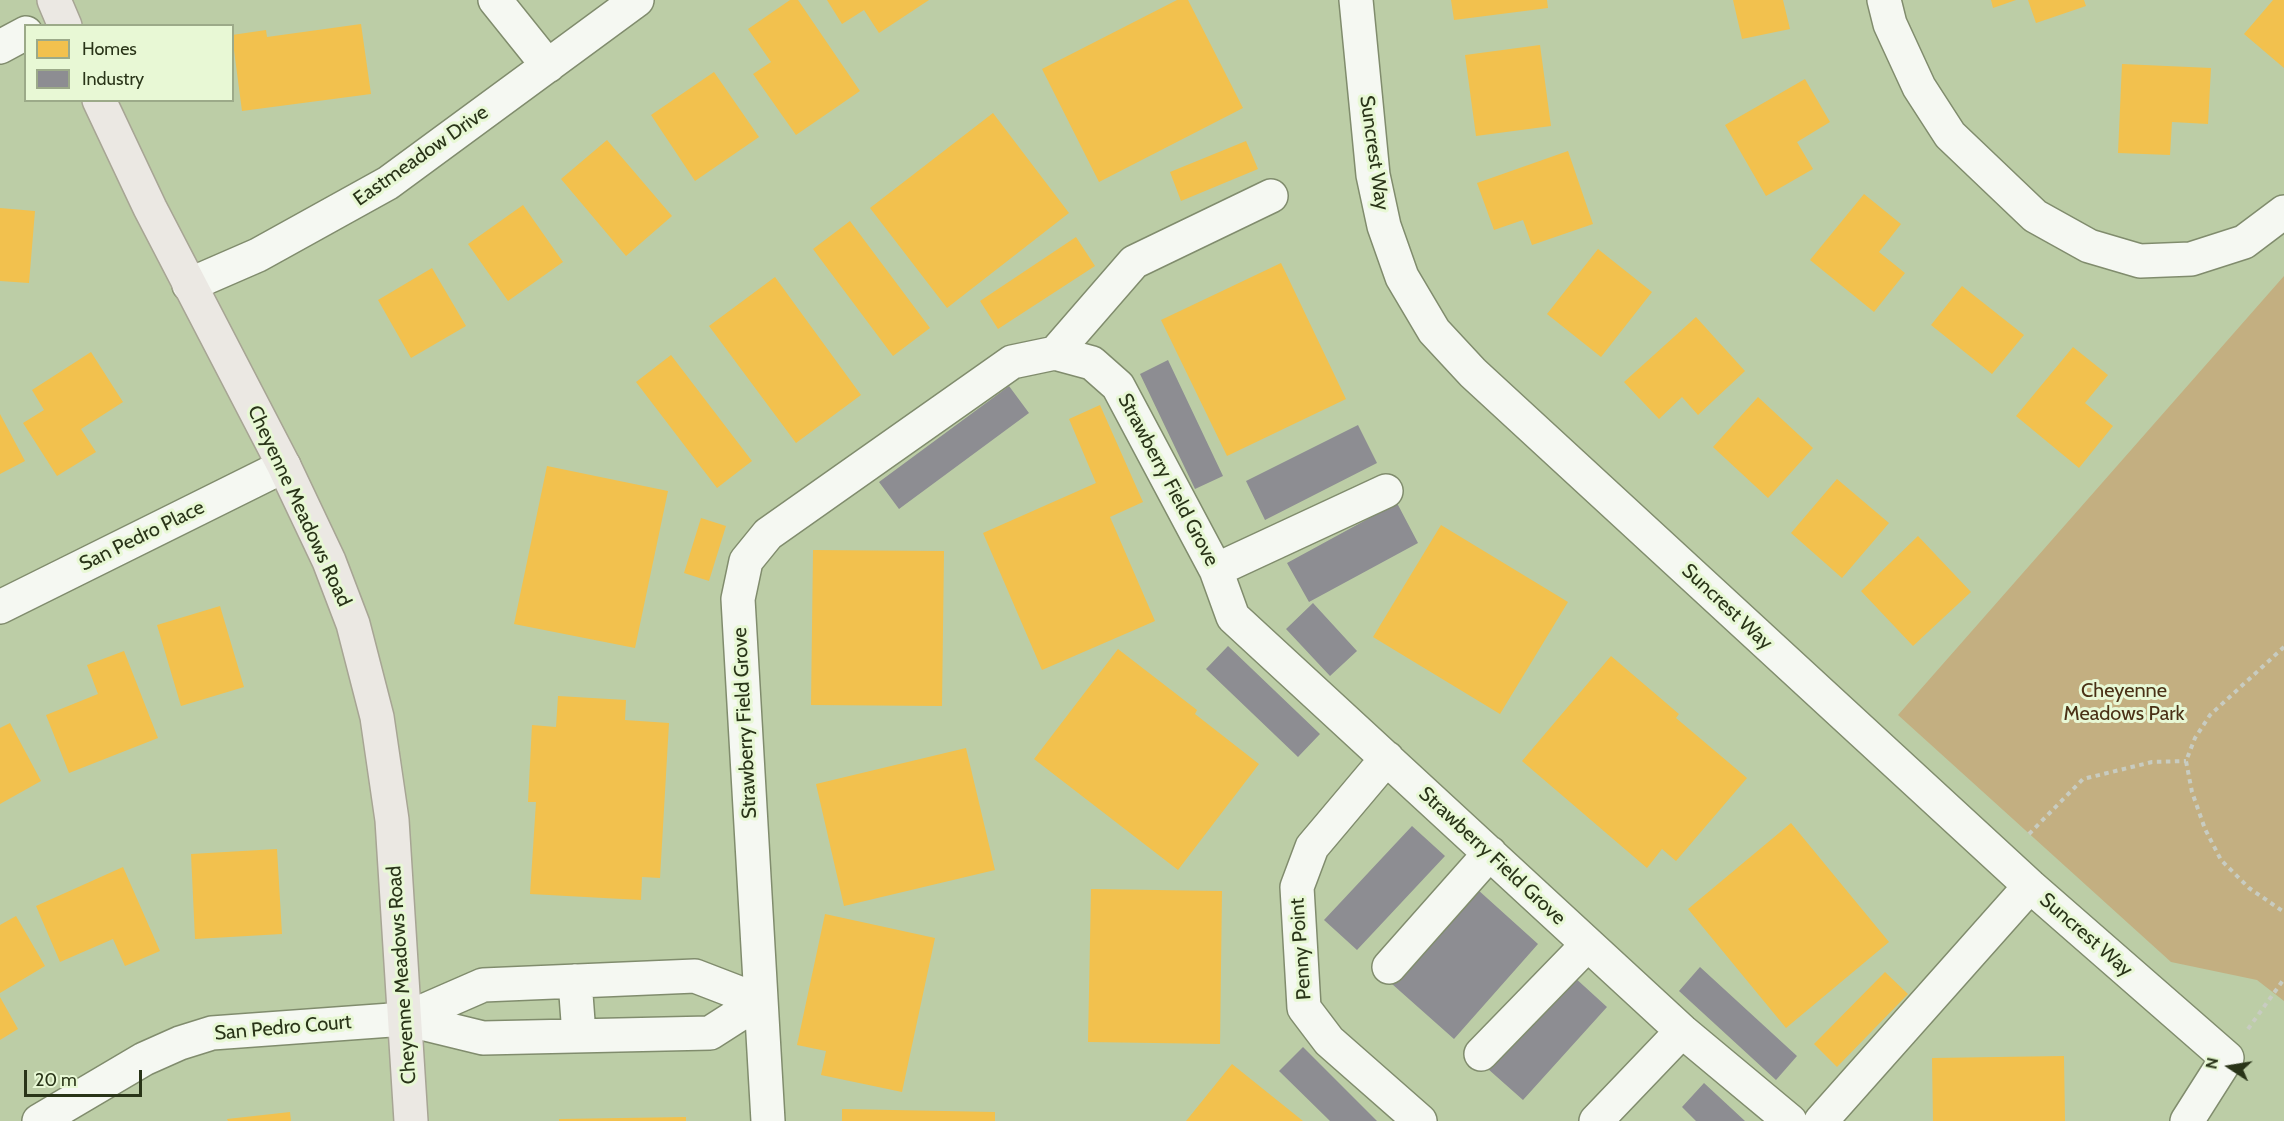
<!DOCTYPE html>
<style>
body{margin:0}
#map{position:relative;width:2284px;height:1121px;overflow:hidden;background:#bccda6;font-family:Cabin,sans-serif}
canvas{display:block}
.legend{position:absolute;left:24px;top:24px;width:210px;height:78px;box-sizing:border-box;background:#e8f8d5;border:2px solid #9caa89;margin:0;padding:8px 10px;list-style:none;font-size:18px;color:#293418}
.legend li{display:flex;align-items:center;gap:12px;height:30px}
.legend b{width:30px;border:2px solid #9caa89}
.north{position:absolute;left:2200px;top:1037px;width:60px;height:60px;-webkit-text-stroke:4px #e8f8d5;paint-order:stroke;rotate:282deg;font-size:16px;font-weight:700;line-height:24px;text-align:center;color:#293418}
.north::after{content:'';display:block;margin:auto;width:21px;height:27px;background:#293418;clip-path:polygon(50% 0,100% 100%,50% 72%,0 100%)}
.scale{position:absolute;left:24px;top:1070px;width:118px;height:27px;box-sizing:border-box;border:3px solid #293418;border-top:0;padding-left:8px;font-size:18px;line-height:21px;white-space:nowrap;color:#293418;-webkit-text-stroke:4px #e8f8d5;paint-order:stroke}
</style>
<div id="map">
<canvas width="2284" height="1121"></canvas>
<ul class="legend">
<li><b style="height:16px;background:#f2c14e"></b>Homes</li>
<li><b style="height:16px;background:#8d8d92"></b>Industry</li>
</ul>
<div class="north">N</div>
<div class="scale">20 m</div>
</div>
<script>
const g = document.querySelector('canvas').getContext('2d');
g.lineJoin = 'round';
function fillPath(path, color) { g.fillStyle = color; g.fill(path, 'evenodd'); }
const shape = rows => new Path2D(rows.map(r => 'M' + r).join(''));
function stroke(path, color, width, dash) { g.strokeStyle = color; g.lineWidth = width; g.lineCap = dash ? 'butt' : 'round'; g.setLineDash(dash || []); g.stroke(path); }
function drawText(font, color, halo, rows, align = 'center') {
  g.font = font + ' Cabin,sans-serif'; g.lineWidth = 6; g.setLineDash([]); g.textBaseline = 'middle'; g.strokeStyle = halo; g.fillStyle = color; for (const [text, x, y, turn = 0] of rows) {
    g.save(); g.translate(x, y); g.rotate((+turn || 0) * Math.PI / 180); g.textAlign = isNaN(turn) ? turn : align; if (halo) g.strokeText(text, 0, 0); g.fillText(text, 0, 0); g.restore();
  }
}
fillPath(shape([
 [2284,276,2284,1001,2257,980,2171,962,1898,715]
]), '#c3af81');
fillPath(shape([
 [790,0,798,0,860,91,796,135,753,74,771,62,748,29],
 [827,0,929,0,879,33,864,10,842,24],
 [1177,0,1188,0,1243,108,1099,182,1042,69],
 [1451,0,1547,0,1548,8,1454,20],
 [1733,0,1783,0,1790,29,1742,39],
 [1991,0,2016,0,1993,8],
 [2028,0,2084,0,2086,6,2036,23],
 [2273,0,2284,0,2284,68,2244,34],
 [361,24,371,94,242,111,232,35,266,30,267,37],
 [1540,45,1551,126,1476,136,1465,55],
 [2122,64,2211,68,2208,124,2172,122,2170,155,2118,153],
 [714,72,759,137,695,181,651,115],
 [1805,79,1830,122,1797,142,1813,169,1766,196,1725,125],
 [993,113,1069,213,947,308,870,208],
 [607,140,672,216,626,256,561,179],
 [1246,141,1258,169,1181,201,1170,172],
 [1568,151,1593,224,1532,245,1523,220,1494,230,1477,183],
 [1864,194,1901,224,1879,252,1905,273,1874,312,1810,260],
 [523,205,563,262,508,301,468,244],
 [0,208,35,211,29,283,0,281],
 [850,221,930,328,893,356,813,249],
 [1076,237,1095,266,998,329,980,301],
 [1598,249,1652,292,1601,357,1547,314],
 [1281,263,1346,399,1227,456,1161,320],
 [432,268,466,326,411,358,378,300],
 [775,277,861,395,796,443,709,326],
 [1962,286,2024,335,1992,374,1931,325],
 [1696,317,1745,371,1698,415,1682,397,1659,419,1624,382],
 [2073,347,2108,375,2085,403,2113,426,2079,468,2016,416],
 [91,352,123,402,81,429,96,452,57,476,23,423,44,410,32,390],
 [671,355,752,461,717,488,636,382],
 [1758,397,1813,448,1768,498,1713,447],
 [1100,405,1143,502,1110,517,1155,621,1042,670,983,533,1096,483,1069,419],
 [0,414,25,461,0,474],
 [547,466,668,491,635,648,514,624],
 [1837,479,1889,523,1842,578,1791,533],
 [701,518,726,526,709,581,684,573],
 [1441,525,1568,602,1500,714,1373,637],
 [1918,536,1971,592,1913,646,1861,591],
 [813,550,944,551,942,706,811,705],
 [220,606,244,687,181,706,157,625],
 [1118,649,1197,710,1195,714,1259,764,1178,870,1034,759],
 [124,651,158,738,69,773,46,715,98,694,87,665],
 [1611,656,1679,714,1676,718,1747,778,1676,861,1662,849,1647,868,1522,761],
 [558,696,626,700,625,720,669,723,660,878,642,877,641,900,530,894,536,802,528,802,532,725,556,727],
 [10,723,41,781,0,804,0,728],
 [966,748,995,870,844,906,816,784],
 [1791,823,1889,942,1786,1028,1688,909],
 [277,849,282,934,195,939,191,854],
 [123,867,160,951,125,966,113,939,60,962,36,906],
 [1091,889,1222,891,1220,1044,1088,1042],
 [825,914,935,938,902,1092,821,1075,826,1051,797,1045],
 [16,916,45,966,0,993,0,925],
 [1885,972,1908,994,1837,1067,1814,1044],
 [0,997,18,1029,0,1040],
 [2064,1056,2065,1121,1933,1121,1932,1058],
 [1232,1064,1303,1121,1186,1121],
 [842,1109,995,1112,995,1121,842,1121],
 [290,1112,291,1121,228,1121,227,1119],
 [686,1117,686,1121,559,1121,559,1119]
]), '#f2c14e');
fillPath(shape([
 [1168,360,1223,476,1195,489,1140,374],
 [1009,386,1029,413,899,509,879,482],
 [1358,425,1377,463,1265,520,1246,481],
 [1397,503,1418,543,1309,602,1287,563],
 [1313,603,1357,651,1330,676,1286,629],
 [1228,646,1320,734,1298,757,1206,669],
 [1412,826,1445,856,1357,950,1324,920],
 [1477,889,1538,944,1454,1039,1392,984],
 [1700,967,1797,1056,1776,1080,1679,991],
 [1573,976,1607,1007,1523,1100,1488,1069],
 [1303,1047,1377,1121,1330,1121,1279,1071],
 [1704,1083,1745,1121,1696,1121,1682,1107]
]), '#8d8d92');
const minor = shape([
 [495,0,548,66],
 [1356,0,1373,175,1384,226,1402,277,1434,331,1473,373,2030,886,2227,1058,2187,1121],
 [1884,0,1890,24,1919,87,1950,135,2035,216,2089,246,2140,261,2191,259,2244,242,2284,212],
 [0,47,26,33],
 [189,285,258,255,388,183,637,0],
 [1055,353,1134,262,1271,196],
 [1216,570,1386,491],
 [0,607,284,466],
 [1387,758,1312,847,1297,887,1304,1008,1329,1041,1420,1121],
 [1389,967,1490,853],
 [575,981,579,1035],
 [1481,1054,1587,945],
 [39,1121,144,1059,180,1043,212,1033,405,1019,483,1038,710,1033,760,1001,695,976,483,985,405,1019],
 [768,1121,738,599,746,561,768,534,1012,362,1055,353,1092,363,1118,386,1216,570,1233,617,1682,1031,1790,1121],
 [1596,1121,1682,1031],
 [1821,1121,2030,886]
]);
const major = shape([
 [54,0,65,26],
 [99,100,150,208,284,466,329,561,353,624,377,717,392,820,411,1121]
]);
stroke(minor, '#808c6d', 36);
stroke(major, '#a7a594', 36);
stroke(shape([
 [2284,647,2210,715,2195,738,2186,761,2192,792,2205,829,2221,860,2249,888,2284,912],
 [2029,834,2083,779,2152,762,2186,761],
 [2248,1029,2284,979]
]), '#c8ccc1', 4, [4.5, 4.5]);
stroke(minor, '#f5f8f2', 33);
stroke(major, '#ebe8e3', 33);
drawText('20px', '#293418', '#e8f8d5', [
 ["Suncrest Way",1374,153,82],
 ["Eastmeadow Drive",421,156,-35],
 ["Strawberry Field Grove",1168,480,62],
 ["Cheyenne Meadows Road",299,506,65],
 ["San Pedro Place",142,536,-26],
 ["Suncrest Way",1727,607,43],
 ["Strawberry Field Grove",745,723,-93],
 ["Strawberry Field Grove",1492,856,43],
 ["Suncrest Way",2086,935,41],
 ["Penny Point",1301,949,-94],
 ["Cheyenne Meadows Road",402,975,-94],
 ["San Pedro Court",283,1028,-5]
]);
drawText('20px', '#4a3116', '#e8f8d5', [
 ["Cheyenne",2124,691],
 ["Meadows Park",2124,714]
]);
</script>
